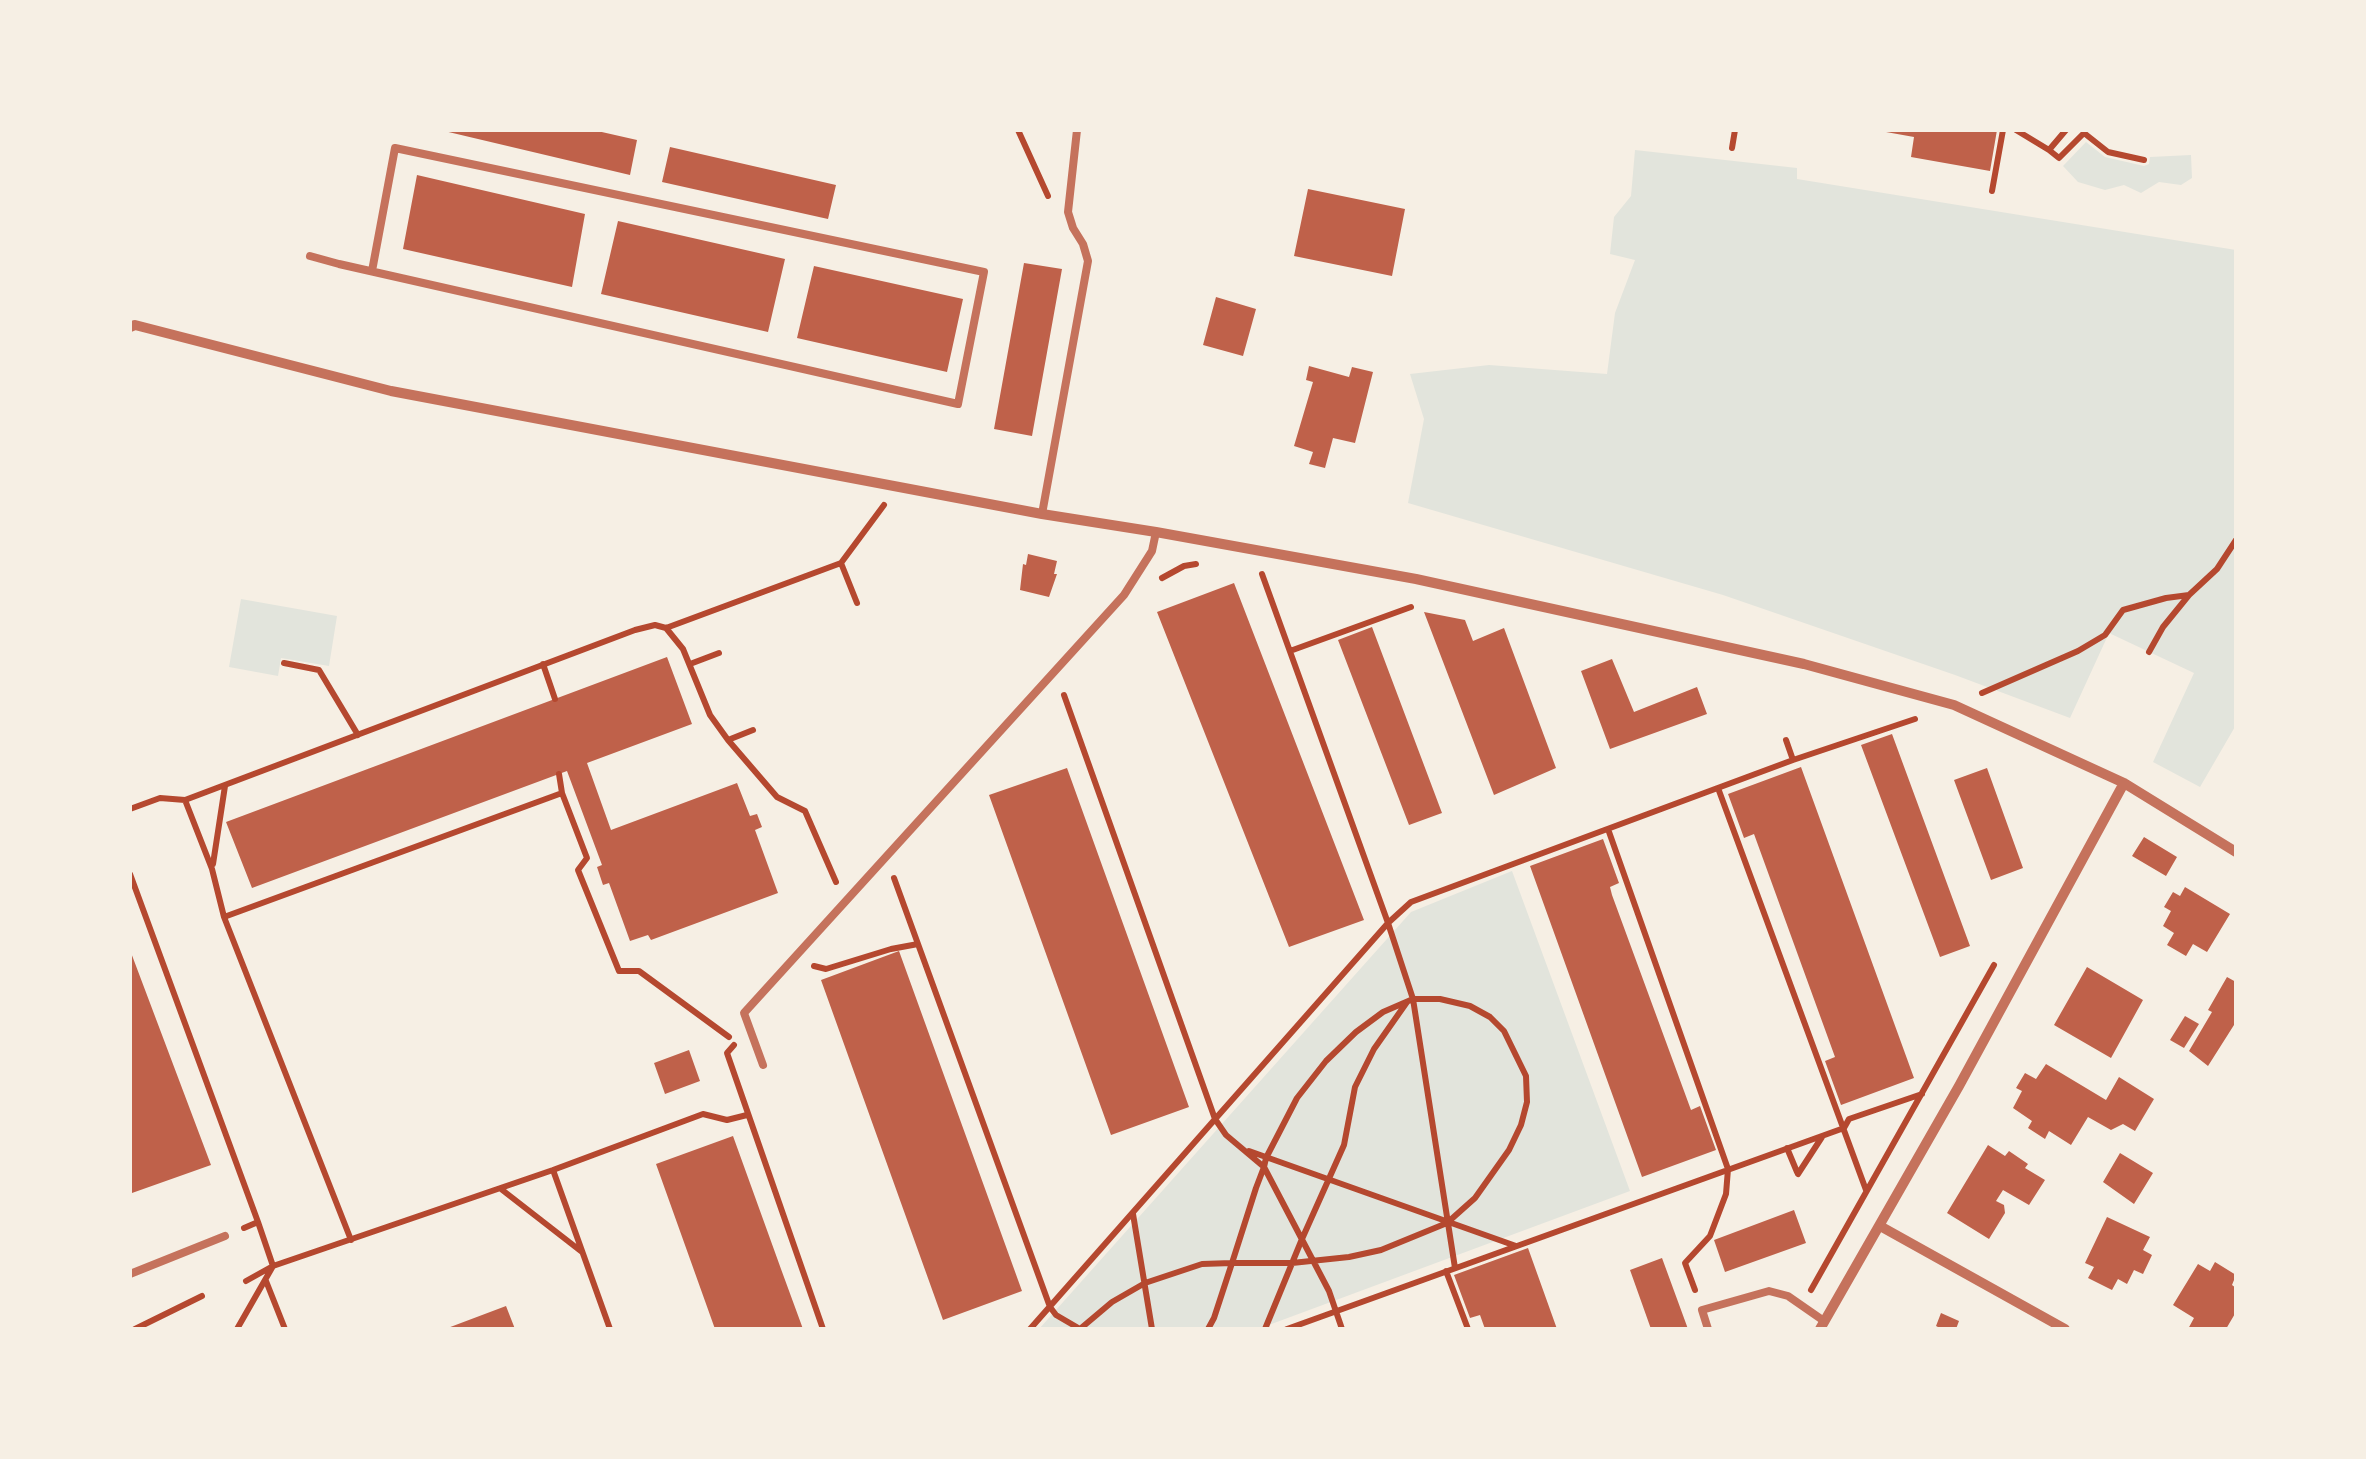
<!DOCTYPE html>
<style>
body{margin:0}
#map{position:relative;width:2366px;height:1459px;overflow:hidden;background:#f6efe4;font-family:Montserrat,sans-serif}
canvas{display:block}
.frame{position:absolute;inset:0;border:132px solid #f6efe4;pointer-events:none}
</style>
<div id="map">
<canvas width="2366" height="1459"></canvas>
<div class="frame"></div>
</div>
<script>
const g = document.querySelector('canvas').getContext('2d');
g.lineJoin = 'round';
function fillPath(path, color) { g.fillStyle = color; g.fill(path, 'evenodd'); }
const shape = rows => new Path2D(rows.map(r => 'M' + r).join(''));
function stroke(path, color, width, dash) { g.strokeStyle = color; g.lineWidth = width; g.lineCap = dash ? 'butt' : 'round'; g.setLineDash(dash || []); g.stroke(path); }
fillPath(shape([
 [2086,142,2105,157,2144,166,2149,164,2150,157,2191,155,2192,178,2181,185,2159,182,2141,193,2124,185,2105,190,2078,182,2063,166],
 [1635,150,1797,168,1797,179,2236,250,2236,725,2200,787,2153,762,2194,673,2109,633,2070,718,1955,675,1723,595,1408,503,1424,419,1410,374,1489,365,1607,374,1615,313,1635,260,1610,254,1614,217,1631,196],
 [241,599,337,616,329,666,281,658,278,676,229,667],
 [1512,871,1630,1191,1258,1329,1039,1329,1411,912]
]), '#e2e4dc');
fillPath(shape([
 [440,130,593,130,637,140,630,175],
 [1886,130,1997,130,1990,171,1911,157,1914,137,1886,132],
 [670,147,836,185,828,219,662,182],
 [417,175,585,214,572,287,403,249],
 [1308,189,1405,209,1392,276,1294,256],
 [618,221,785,259,768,332,601,294],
 [1024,263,1062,269,1032,436,994,429],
 [814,266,963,299,947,372,797,338],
 [1216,297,1256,309,1243,356,1203,345],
 [1309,366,1349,377,1352,367,1373,372,1355,443,1333,438,1325,468,1309,464,1313,452,1294,446,1313,382,1306,380],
 [1028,554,1057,561,1054,574,1057,574,1049,597,1020,590,1023,564,1026,565],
 [1234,583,1364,920,1289,947,1157,612],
 [1424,612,1465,620,1473,641,1504,628,1556,768,1494,795],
 [1372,627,1442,813,1409,825,1338,640],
 [667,657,692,724,587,763,611,830,737,783,750,816,757,814,762,827,755,830,778,893,651,940,648,935,630,941,609,883,603,885,597,867,602,865,567,771,252,888,226,822],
 [1612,659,1634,712,1697,687,1707,714,1610,749,1581,671],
 [1892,734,1970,946,1940,957,1861,745],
 [1801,767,1914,1078,1841,1105,1825,1061,1835,1057,1754,834,1744,838,1728,794],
 [1067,768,1189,1107,1111,1135,989,795],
 [1987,768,2023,868,1991,880,1954,780],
 [2144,837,2177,857,2166,876,2132,856],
 [1603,839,1619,883,1610,887,1612,895,1691,1110,1700,1106,1716,1150,1642,1177,1530,866],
 [2185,887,2230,914,2207,952,2193,944,2186,956,2167,945,2174,933,2163,926,2171,911,2164,907,2173,892,2180,896],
 [130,950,211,1165,132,1193,130,1187],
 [899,951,1022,1291,943,1320,821,980],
 [2087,967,2143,1000,2111,1058,2054,1025],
 [2227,977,2236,982,2236,1026,2234,1025,2208,1066,2189,1051,2212,1012,2208,1010],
 [2185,1016,2199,1024,2184,1048,2170,1040],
 [689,1050,700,1081,665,1094,654,1063],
 [2046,1064,2106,1100,2119,1077,2154,1099,2135,1131,2123,1124,2111,1130,2088,1117,2071,1145,2049,1131,2045,1139,2028,1128,2032,1121,2013,1108,2022,1091,2016,1088,2025,1073,2036,1079],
 [733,1136,781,1269,803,1329,715,1329,656,1164],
 [1988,1145,2005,1156,2009,1151,2028,1164,2025,1168,2045,1180,2029,1205,2003,1190,1996,1201,2004,1205,2005,1213,1989,1239,1947,1213],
 [2120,1153,2153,1173,2134,1204,2103,1182],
 [1794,1210,1806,1243,1725,1272,1714,1240],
 [2107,1217,2150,1237,2143,1250,2152,1255,2143,1274,2134,1270,2127,1284,2118,1279,2112,1290,2088,1278,2094,1267,2085,1263],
 [1528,1248,1557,1329,1485,1329,1480,1315,1470,1318,1454,1275],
 [1662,1258,1688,1329,1651,1329,1630,1270],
 [2215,1262,2236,1275,2232,1285,2236,1288,2236,1312,2226,1329,2188,1329,2194,1318,2173,1305,2198,1264,2210,1271],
 [506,1306,515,1329,445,1329],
 [1941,1313,1959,1321,1956,1329,1942,1329,1936,1326]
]), '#bf614a');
stroke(shape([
 [1018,130,1048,196],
 [2016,130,2049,150,2066,130],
 [1732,148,1735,130],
 [2049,150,2059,158,2084,133,2108,152,2144,160],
 [1992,191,2003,130],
 [841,563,857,603],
 [1262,574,1388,923,1413,999,1455,1268],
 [1162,578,1184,566,1196,564],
 [666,628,683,649,710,715,728,740,777,797,805,811,836,882],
 [1290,651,1411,607],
 [2149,652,2163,627,2189,595,2217,569,2236,540],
 [284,663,319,670,358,735],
 [543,664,555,699],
 [690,664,719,653],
 [1982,693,2078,651,2105,635,2123,610,2166,598,2189,595],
 [1064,695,1215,1119,1226,1135,1264,1167,1329,1291,1342,1329],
 [728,740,753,730],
 [1786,740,1793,760],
 [559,774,562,793],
 [1718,788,1866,1190],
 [185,800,212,869,224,917,351,1240],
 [130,809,160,798,185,800,635,630,655,625,666,628,841,563,884,505],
 [1608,829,1728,1169,1726,1194,1710,1236,1685,1263,1695,1290],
 [213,864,225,786],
 [130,874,258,1222],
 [894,878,1050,1307,1056,1315,1080,1329],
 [224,917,562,793,587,858,578,870,619,971,639,971,729,1037],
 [814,966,826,969,891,949,918,944],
 [734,1045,727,1053,823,1329],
 [1787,1148,1797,1172],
 [1249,1151,1516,1246],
 [553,1170,610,1329],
 [1798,1174,1822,1137],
 [501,1189,582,1252],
 [1133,1214,1152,1329],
 [1446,1271,1468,1329],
 [246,1281,273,1266,553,1170,703,1114,727,1120,747,1115],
 [266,1281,285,1329],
 [1811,1290,1994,965],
 [135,1329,202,1296],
 [237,1329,273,1266,258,1222,244,1228],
 [1030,1329,1388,923,1411,902,1793,760,1915,719],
 [1080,1329,1112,1302,1145,1283,1202,1264,1232,1263,1292,1263,1349,1257,1381,1250,1447,1223,1475,1198,1509,1150,1521,1125,1527,1102,1526,1076,1504,1031,1490,1017,1470,1006,1440,999,1413,999,1383,1012,1356,1032,1326,1061,1297,1098,1266,1158,1264,1167,1256,1188,1232,1263,1214,1318,1208,1329],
 [1265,1329,1302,1239,1344,1145,1355,1087,1374,1049,1407,1002],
 [1287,1329,1844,1128,1849,1119,1922,1094]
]), '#b5482f', 6);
stroke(shape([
 [310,256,339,264,958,404,984,272,395,148,372,271],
 [1042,514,1088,261,1083,244,1073,228,1068,212,1077,130],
 [763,1065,744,1013,1124,595,1152,551,1156,532],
 [130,1274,225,1236],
 [1708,1329,1702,1310,1769,1291,1788,1296,1824,1321]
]), '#c5725c', 8);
stroke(shape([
 [130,327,135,325,391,391,1042,514,1156,532,1416,579,1804,664,1954,705,2124,783,2236,852],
 [1880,1226,2065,1329],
 [1820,1329,1959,1086,2124,783]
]), '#c5725c', 10);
</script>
